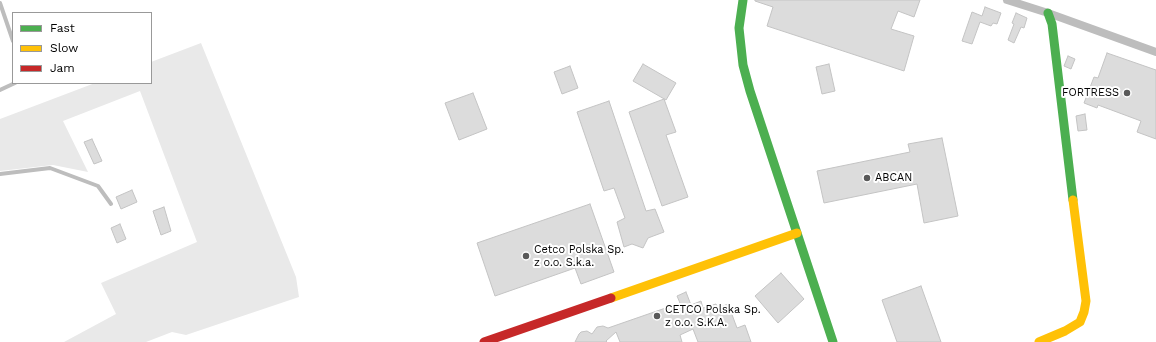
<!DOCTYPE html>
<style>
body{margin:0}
#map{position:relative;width:1156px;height:342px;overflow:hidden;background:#fff;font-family:"Work Sans",sans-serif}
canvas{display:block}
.legend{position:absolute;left:12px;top:12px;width:140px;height:72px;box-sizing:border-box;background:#fff;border:1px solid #999;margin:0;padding:5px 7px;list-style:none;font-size:12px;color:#000}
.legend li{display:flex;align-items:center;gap:8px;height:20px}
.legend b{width:20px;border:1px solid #999}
</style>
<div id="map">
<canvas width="1156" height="342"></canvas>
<ul class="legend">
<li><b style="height:5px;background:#4caf50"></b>Fast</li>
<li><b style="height:5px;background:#ffc107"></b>Slow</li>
<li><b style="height:5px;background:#c62828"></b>Jam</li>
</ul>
</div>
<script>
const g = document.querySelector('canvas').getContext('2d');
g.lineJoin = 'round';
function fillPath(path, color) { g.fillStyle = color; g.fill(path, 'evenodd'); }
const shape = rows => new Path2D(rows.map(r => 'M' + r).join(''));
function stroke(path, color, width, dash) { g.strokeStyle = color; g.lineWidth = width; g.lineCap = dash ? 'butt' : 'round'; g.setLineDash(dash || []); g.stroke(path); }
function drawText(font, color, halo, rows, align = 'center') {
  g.font = font + ' "Work Sans",sans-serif'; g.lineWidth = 4; g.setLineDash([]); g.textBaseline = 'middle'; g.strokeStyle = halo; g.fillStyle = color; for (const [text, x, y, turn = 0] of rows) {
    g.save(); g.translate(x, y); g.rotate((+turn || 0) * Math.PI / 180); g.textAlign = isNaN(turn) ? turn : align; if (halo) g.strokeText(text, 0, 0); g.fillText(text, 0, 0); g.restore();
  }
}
fillPath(shape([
 [201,43,296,277,299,297,186,335,172,332,146,342,64,342,116,314,101,283,197,242,140,91,63,121,88,172,53,165,0,171,0,119,95,83,151,83,151,62]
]), '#e9e9e9');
const building = shape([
 [755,0,920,0,914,17,898,11,891,29,914,36,904,71,767,26,773,7,755,1,755,0],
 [985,7,1001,13,997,24,993,23,991,26,980,22,972,44,962,41,972,12,982,16,985,7],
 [1016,13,1027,18,1024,28,1021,27,1014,43,1008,40,1014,24,1012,23,1016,13],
 [1107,53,1156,70,1156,139,1137,132,1141,121,1098,105,1097,108,1084,103,1094,77,1098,78,1107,53],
 [1068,56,1075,59,1071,69,1064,66,1068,56],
 [643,64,676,83,666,100,633,81,643,64],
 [829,64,835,91,822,94,816,67,829,64],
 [570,66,578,88,562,94,554,72,570,66],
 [473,93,487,129,459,140,445,103,473,93],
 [664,99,676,132,666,135,688,197,662,206,629,112,664,99],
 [609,101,646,211,655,209,664,232,648,238,643,248,632,244,624,247,617,222,625,218,614,188,604,191,577,112,609,101],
 [1085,114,1087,130,1078,131,1076,116,1085,114],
 [942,138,958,216,924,223,917,184,824,203,817,171,910,152,908,144,942,138],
 [92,139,102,161,94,164,84,142,92,139],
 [132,190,137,202,121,209,116,197,132,190],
 [590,204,614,272,581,284,575,268,495,296,477,243,590,204],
 [164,207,171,231,161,235,153,211,164,207],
 [120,224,126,239,117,243,111,228,120,224],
 [781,273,804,299,778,323,755,296,781,273],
 [921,286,941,342,897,342,882,300,921,286],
 [686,292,691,305,701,301,703,308,716,304,718,308,728,304,737,328,745,325,751,342,698,342,693,329,680,335,682,342,620,342,616,332,606,341,607,342,575,342,579,334,581,332,587,331,592,334,597,327,603,326,608,328,680,303,677,296,686,292]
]);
fillPath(building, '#dcdcdc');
stroke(building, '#c4c4c4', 1);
stroke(shape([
 [0,3,13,41],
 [0,90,15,83],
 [0,174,50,168,98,186,111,204]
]), '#bdbdbd', 4);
stroke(shape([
 [1007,0,1048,13,1156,52]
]), '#bdbdbd', 8);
stroke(shape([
 [743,0,739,28,743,65,750,91,833,342],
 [1048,13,1052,24,1073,200]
]), '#4caf50', 9);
stroke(shape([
 [611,298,797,233],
 [1039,342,1065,331,1080,322,1084,312,1086,301,1073,200]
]), '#ffc107', 9);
stroke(shape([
 [484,342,611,298]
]), '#c62828', 9);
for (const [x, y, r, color] of [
 [1127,93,4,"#595959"],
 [867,178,4,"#595959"],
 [526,256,4,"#595959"],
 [657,316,4,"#595959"]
]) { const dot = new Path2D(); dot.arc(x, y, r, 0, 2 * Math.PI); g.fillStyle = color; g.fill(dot); stroke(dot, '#fff', 1.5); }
drawText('11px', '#000', '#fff', [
 ["FORTRESS",1119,93,"right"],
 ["ABCAN",875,178],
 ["Cetco Polska Sp.",534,250],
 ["z o.o. S.k.a.",534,263],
 ["CETCO Polska Sp.",665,310],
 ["z o.o. S.K.A.",665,323]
], 'left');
</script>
